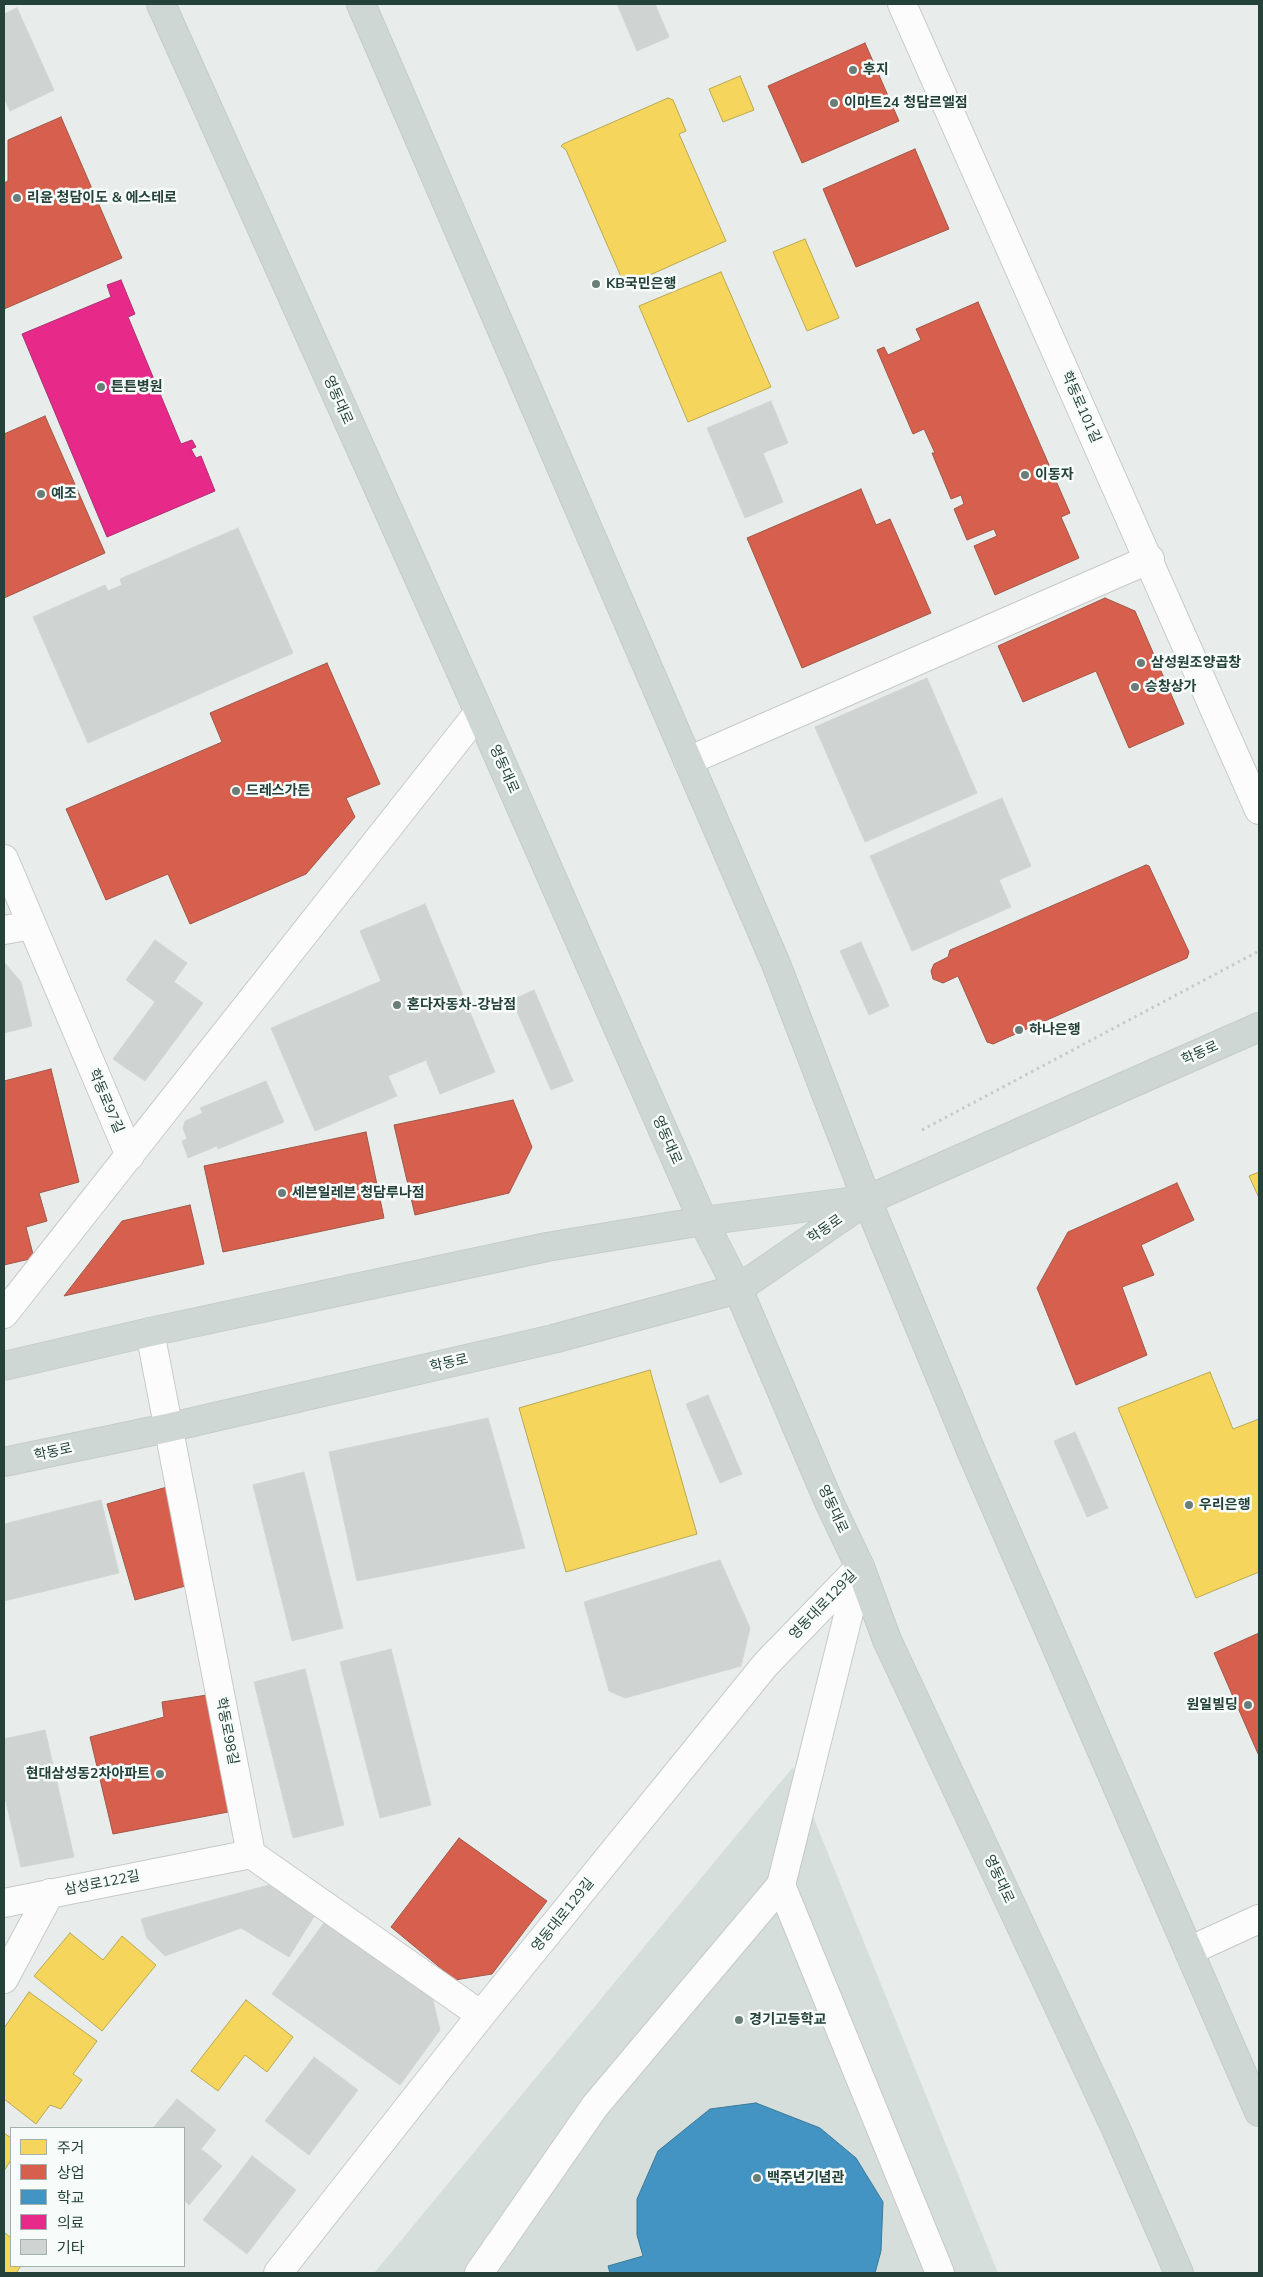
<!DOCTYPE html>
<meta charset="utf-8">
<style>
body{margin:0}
#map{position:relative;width:1263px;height:2277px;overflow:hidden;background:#e8edeb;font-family:Mulish,"Noto Sans KR",sans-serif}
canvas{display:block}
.frame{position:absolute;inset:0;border:5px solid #24423a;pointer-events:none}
.legend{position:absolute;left:10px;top:2127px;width:175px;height:140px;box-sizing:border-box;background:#f7fbf9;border:1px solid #a3b1ad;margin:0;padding:6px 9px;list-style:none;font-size:15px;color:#24423a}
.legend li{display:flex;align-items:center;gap:10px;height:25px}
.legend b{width:25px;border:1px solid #a3b1ad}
</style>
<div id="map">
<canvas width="1263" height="2277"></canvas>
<div class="frame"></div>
<ul class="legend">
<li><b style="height:14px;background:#f6d55c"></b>주거</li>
<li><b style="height:14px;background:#d6604d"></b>상업</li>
<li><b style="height:14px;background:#4393c3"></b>학교</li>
<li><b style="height:14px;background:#e7298a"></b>의료</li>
<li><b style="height:14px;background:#cfd4d2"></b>기타</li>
</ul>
</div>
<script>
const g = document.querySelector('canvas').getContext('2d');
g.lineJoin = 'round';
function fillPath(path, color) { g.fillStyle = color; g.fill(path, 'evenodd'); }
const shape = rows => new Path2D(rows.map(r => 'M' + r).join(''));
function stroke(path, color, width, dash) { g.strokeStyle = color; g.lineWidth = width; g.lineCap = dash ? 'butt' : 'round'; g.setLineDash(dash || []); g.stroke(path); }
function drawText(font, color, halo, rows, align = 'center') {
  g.font = font + ' Mulish,"Noto Sans KR",sans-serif'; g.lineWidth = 5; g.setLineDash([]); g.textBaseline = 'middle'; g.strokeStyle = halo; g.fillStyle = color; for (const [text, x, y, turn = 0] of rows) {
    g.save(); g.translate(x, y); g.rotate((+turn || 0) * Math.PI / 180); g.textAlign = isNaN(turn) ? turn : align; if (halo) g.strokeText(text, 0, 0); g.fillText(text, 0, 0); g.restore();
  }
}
fillPath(shape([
 [793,1767,998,2273,374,2273]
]), '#d6dedb');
const homes = shape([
 [740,76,754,110,723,122,709,89,740,76],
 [668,98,673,100,686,131,679,134,726,241,623,287,620,282,622,279,566,150,561,146,563,144,668,98],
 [805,239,839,318,807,331,773,252,805,239],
 [721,272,771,387,688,422,639,306,721,272],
 [1259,1172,1259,1198,1249,1176,1259,1172],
 [650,1370,697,1534,566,1572,519,1408,650,1370],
 [1210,1372,1233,1429,1259,1419,1259,1572,1196,1598,1118,1408,1210,1372],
 [70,1933,103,1960,122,1936,156,1965,102,2031,34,1976,70,1933],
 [29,1992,97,2041,73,2074,82,2080,61,2109,50,2105,36,2124,4,2099,4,2028,29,1992],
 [246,2000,293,2037,267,2072,245,2055,218,2091,191,2071,246,2000],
 [4,2133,11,2138,11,2160,4,2171,4,2133],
 [4,2232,11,2238,11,2266,21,2266,16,2273,4,2273,4,2232]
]);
fillPath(homes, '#f6d55c');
stroke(homes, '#b7a952', 1);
const shops = shape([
 [865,43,899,121,802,163,768,86,865,43],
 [61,117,122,258,4,309,4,183,8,181,8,140,61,117],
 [915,149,949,229,856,267,823,189,915,149],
 [978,302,1070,513,1061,517,1079,558,995,595,974,546,997,536,994,529,967,540,954,509,964,504,961,495,951,499,932,453,935,453,924,429,913,434,877,350,884,347,888,355,921,340,916,329,978,302],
 [45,416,105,553,4,598,4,434,45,416],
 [861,489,876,525,890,519,931,613,802,668,747,538,861,489],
 [1105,598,1135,611,1184,724,1129,748,1096,671,1023,702,998,646,1105,598],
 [327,663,380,784,346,798,355,817,306,874,190,924,168,874,106,900,66,809,222,742,210,713,327,663],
 [1146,865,1149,866,1189,952,1187,958,993,1044,987,1042,958,976,943,983,933,979,931,971,934,964,948,957,950,950,1146,865],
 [51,1069,79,1182,39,1193,47,1221,26,1227,34,1258,4,1265,4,1081,51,1069],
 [513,1100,532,1147,509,1193,415,1215,394,1125,513,1100],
 [366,1132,384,1218,223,1252,204,1166,366,1132],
 [1177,1183,1194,1220,1141,1245,1154,1275,1122,1287,1147,1355,1076,1385,1037,1288,1068,1232,1177,1183],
 [190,1205,204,1264,64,1296,122,1221,190,1205],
 [167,1487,196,1583,135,1600,107,1504,167,1487],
 [1259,1633,1259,1756,1214,1653,1259,1633],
 [207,1695,228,1812,113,1834,90,1737,164,1717,162,1702,207,1695],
 [459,1838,547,1901,492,1974,455,1980,391,1927,459,1838]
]);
fillPath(shops, '#d6604d');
stroke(shops, '#a15747', 1);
const schools = shape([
 [756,2103,820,2128,856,2158,883,2202,881,2251,875,2273,610,2273,608,2266,643,2256,637,2235,637,2199,658,2151,710,2109,756,2103]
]);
fillPath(schools, '#4393c3');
stroke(schools, '#3a7b9a', 1);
const health = shape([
 [121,280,135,314,128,317,181,444,192,440,196,447,191,449,196,458,201,456,215,491,107,537,22,334,111,297,107,285,121,280]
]);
fillPath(health, '#e7298a');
stroke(health, '#ac3072', 1);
const building = shape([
 [617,4,655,4,669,37,637,51,617,4],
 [17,8,54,90,10,111,4,98,4,14,17,8],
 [771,401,788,443,763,453,783,502,745,518,707,428,771,401],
 [238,528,293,653,88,743,33,617,105,585,108,591,122,585,120,579,238,528],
 [927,678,977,793,865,842,815,727,927,678],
 [1002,798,1031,866,999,880,1011,907,912,951,870,856,1002,798],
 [425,904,495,1072,440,1094,426,1060,388,1076,397,1096,315,1131,271,1028,381,981,360,931,425,904],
 [155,940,187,963,174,982,203,1003,145,1081,113,1059,155,1002,126,980,155,940],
 [861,942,889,1006,869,1015,840,951,861,942],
 [4,962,21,982,32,1026,4,1033,4,962],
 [534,990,573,1081,551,1090,512,1000,534,990],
 [266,1081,284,1122,218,1149,217,1146,188,1158,182,1141,187,1139,183,1128,185,1121,203,1113,200,1108,266,1081],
 [708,1395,742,1474,720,1483,686,1404,708,1395],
 [488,1418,525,1548,357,1581,329,1452,488,1418],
 [1075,1432,1108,1508,1087,1517,1054,1441,1075,1432],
 [304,1472,343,1628,292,1641,253,1485,304,1472],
 [101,1500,119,1573,4,1601,4,1524,101,1500],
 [720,1560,750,1628,741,1666,625,1698,609,1691,584,1602,720,1560],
 [391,1649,431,1805,380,1818,340,1662,391,1649],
 [305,1669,344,1825,293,1838,254,1682,305,1669],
 [45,1730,74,1857,21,1867,4,1793,4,1739,45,1730],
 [269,1885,315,1915,289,1957,241,1928,165,1956,147,1938,141,1919,269,1885],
 [326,1920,432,1996,440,2030,400,2085,272,1994,326,1920],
 [314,2057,358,2090,309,2155,265,2121,314,2057],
 [177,2099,216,2130,201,2149,222,2166,189,2205,184,2200,184,2128,153,2128,177,2099],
 [252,2156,296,2190,247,2254,203,2220,252,2156]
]);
fillPath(building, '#cfd4d2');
stroke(building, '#d1d6d4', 1);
const minor = shape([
 [902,4,1259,810],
 [688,761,1150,559],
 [4,859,130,1156],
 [4,930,32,925],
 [4,1314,479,712],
 [150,1332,251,1854,481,2015],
 [781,1885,940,2273],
 [4,1903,251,1854],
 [1189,1951,1259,1919],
 [4,1979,50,1893],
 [278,2273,481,2015,766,1664,860,1567],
 [479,2273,595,2106,781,1885,860,1568]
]);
const major = shape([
 [161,4,479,712,703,1221,738,1289,829,1502,860,1567,887,1640,1116,2129,1179,2273],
 [361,4,776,964,867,1200,972,1453,1259,2112],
 [4,1366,150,1332,547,1247,703,1221,863,1200],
 [4,1462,167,1428,553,1339,738,1289,867,1200,1259,1027]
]);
stroke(minor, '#c5cac8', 30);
stroke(major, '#c3ccc9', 30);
stroke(shape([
 [922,1130,1259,951]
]), '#c3ccca', 3, [2.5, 4]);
stroke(minor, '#fcfcfc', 28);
stroke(major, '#cfd7d5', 28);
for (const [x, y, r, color] of [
 [853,70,5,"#697e78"],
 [834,103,5,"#697e78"],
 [17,198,5,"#697e78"],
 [596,284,5,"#697e78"],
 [101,387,5,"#697e78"],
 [1025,475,5,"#697e78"],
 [41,494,5,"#697e78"],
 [1141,663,5,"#697e78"],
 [1135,687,5,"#697e78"],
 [236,791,5,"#697e78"],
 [397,1005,5,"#697e78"],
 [1019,1030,5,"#697e78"],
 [282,1193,5,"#697e78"],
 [1189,1505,5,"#697e78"],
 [1248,1705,5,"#697e78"],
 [160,1774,5,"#697e78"],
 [739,2020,5,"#697e78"],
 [757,2178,5,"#697e78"]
]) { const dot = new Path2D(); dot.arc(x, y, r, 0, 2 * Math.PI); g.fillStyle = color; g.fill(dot); stroke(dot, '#f7fbf9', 2); }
drawText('bold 14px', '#24423a', '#f7fbf9', [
 ["후지",863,70],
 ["이마트24 청담르엘점",844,103],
 ["리윤 청담이도 & 에스테로",27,198],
 ["KB국민은행",606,284],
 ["튼튼병원",111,387],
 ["이동자",1035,475],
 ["예조",51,494],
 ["삼성원조양곱창",1151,663],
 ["승창상가",1145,687],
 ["드레스가든",246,791],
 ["혼다자동차-강남점",407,1005],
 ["하나은행",1029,1030],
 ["세븐일레븐 청담루나점",292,1193],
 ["우리은행",1199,1505],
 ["원일빌딩",1238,1705,"right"],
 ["현대삼성동2차아파트",150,1774,"right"],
 ["경기고등학교",749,2020],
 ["백주년기념관",767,2178]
], 'left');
drawText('14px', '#24423a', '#f7fbf9', [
 ["영동대로",338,400,66],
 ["학동로101길",1081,407,66],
 ["영동대로",504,769,66],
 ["학동로",1200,1053,-24],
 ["학동로97길",106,1101,67],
 ["영동대로",667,1140,66],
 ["학동로",825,1229,-35],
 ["학동로",449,1363,-13],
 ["학동로",53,1452,-12],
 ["영동대로",833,1509,65],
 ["영동대로129길",823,1605,-46],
 ["학동로98길",227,1731,79],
 ["영동대로",999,1879,65],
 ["삼성로122길",102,1883,-11],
 ["영동대로129길",563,1915,-51]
]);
</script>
